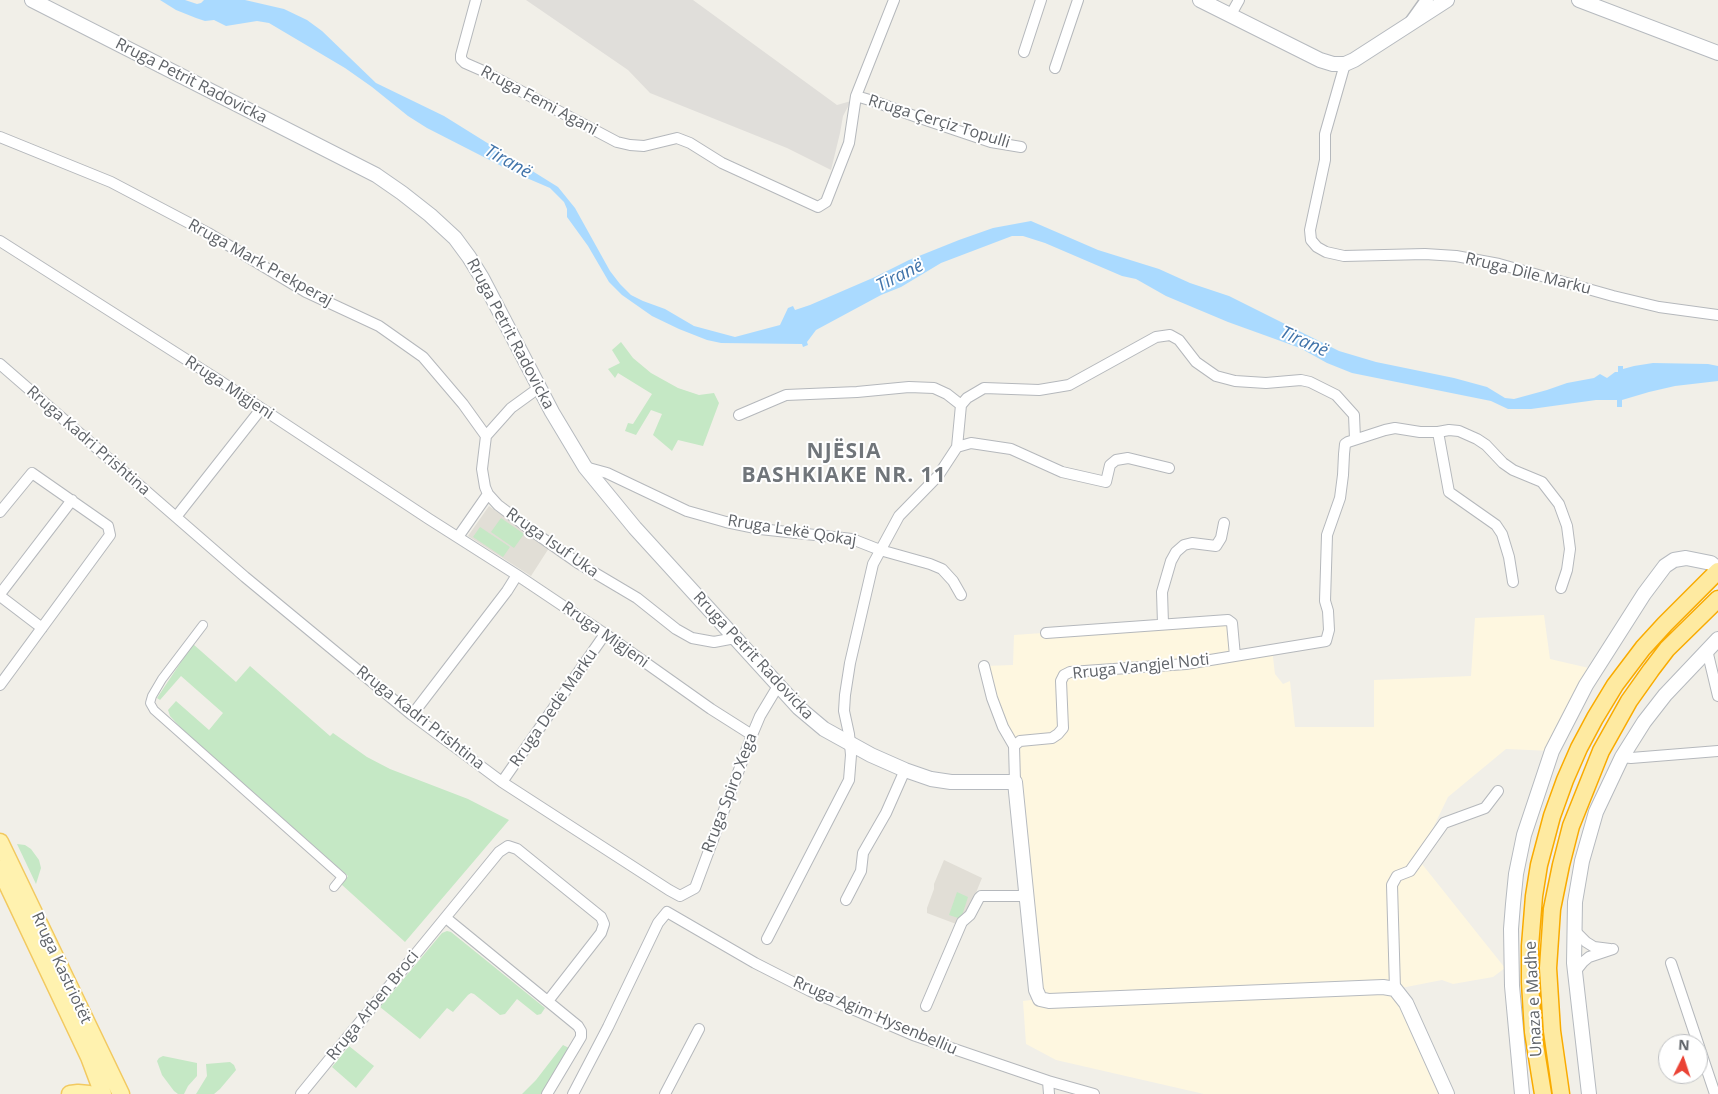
<!DOCTYPE html>
<meta charset="utf-8">
<style>
body{margin:0}
#map{position:relative;width:1718px;height:1094px;overflow:hidden;background:#f1efe8;font-family:"Open Sans",sans-serif}
canvas{display:block}
.north{position:absolute;left:1658px;top:1034px;width:50px;height:50px;box-sizing:border-box;background:#fff;border:1px solid #bfc1c3;border-radius:50%;rotate:4deg;font-size:14px;font-weight:700;line-height:20px;text-align:center;color:#5f6368}
.north::after{content:'';display:block;margin:auto;width:18px;height:22px;background:#ea4335;clip-path:polygon(50% 0,100% 100%,50% 72%,0 100%)}
</style>
<div id="map">
<canvas width="1718" height="1094"></canvas>
<div class="north">N</div>
</div>
<script>
const g = document.querySelector('canvas').getContext('2d');
g.lineJoin = 'round';
function fillPath(path, color) { g.fillStyle = color; g.fill(path, 'evenodd'); }
const shape = rows => new Path2D(rows.map(r => 'M' + r).join(''));
function stroke(path, color, width, dash) { g.strokeStyle = color; g.lineWidth = width; g.lineCap = dash ? 'butt' : 'round'; g.setLineDash(dash || []); g.stroke(path); }
function drawText(font, color, halo, rows, align = 'center') {
  g.font = font + ' "Open Sans",sans-serif'; g.lineWidth = 4; g.setLineDash([]); g.textBaseline = 'middle'; g.strokeStyle = halo; g.fillStyle = color; for (const [text, x, y, turn = 0] of rows) {
    g.save(); g.translate(x, y); g.rotate((+turn || 0) * Math.PI / 180); g.textAlign = isNaN(turn) ? turn : align; if (halo) g.strokeText(text, 0, 0); g.fillText(text, 0, 0); g.restore();
  }
}
fillPath(shape([
 [1544,615,1550,659,1593,669,1552,751,1506,749,1448,797,1418,859,1505,968,1493,977,1453,984,1442,980,1396,989,1442,1094,1204,1094,1056,1060,1026,1044,1023,1001,1039,999,1014,746,984,666,1013,665,1014,635,1228,620,1235,655,1272,649,1275,674,1283,684,1290,681,1295,727,1374,727,1374,680,1471,676,1475,618]
]), '#fef7e0');
fillPath(shape([
 [526,0,693,0,837,105,851,101,843,116,840,133,831,170,787,148,650,93,628,70]
]), '#e0deda');
fillPath(shape([
 [489,506,549,548,531,576,468,536],
 [944,860,982,878,966,917,961,922,956,924,927,913,927,908,934,889,934,884]
]), '#e1ded6');
fillPath(shape([
 [621,342,633,358,651,373,678,388,699,395,714,393,719,403,703,446,678,440,672,451,653,435,662,414,651,410,636,435,625,431,628,423,633,424,652,394,618,373,615,378,608,369,620,363,612,350],
 [501,518,524,534,514,548,491,532],
 [480,527,510,547,503,557,473,537],
 [193,644,236,682,250,666,330,736,333,733,367,757,390,769,468,799,509,820,405,942,341,884,348,876,181,728,170,716,168,710,176,701,209,730,223,713,181,676,160,700,157,698],
 [17,844,25,845,31,849,39,860,41,868,36,884],
 [957,892,968,897,961,919,949,915],
 [447,931,451,932,545,1008,541,1014,537,1015,517,999,505,1014,500,1015,474,994,471,993,468,995,453,1012,447,1008,420,1039,380,1007,442,933],
 [563,1045,569,1048,541,1094,522,1094,536,1080],
 [349,1046,374,1066,356,1088,332,1067],
 [163,1056,197,1063,197,1076,188,1086,184,1094,178,1094,174,1091,162,1075,157,1061,159,1058],
 [230,1062,234,1065,236,1070,220,1089,214,1094,196,1094,207,1076,206,1064]
]), '#c5e8c5');
fillPath(shape([
 [160,0,185,0,197,4,201,3,204,0,245,0,284,9,307,20,322,31,376,83,444,116,558,187,575,208,610,271,620,284,631,295,643,301,665,309,694,326,735,337,780,325,788,308,793,306,795,310,810,305,875,277,909,260,959,240,993,228,1031,221,1098,250,1159,269,1190,283,1229,296,1339,351,1376,362,1454,378,1487,387,1505,398,1514,399,1547,390,1567,383,1594,378,1600,374,1607,378,1615,372,1618,372,1618,366,1623,366,1623,369,1634,366,1653,363,1708,364,1718,366,1718,381,1675,386,1649,392,1622,400,1622,407,1617,407,1617,400,1596,400,1531,409,1508,409,1491,401,1352,373,1327,363,1300,348,1228,322,1166,296,1136,279,1122,276,1045,243,1023,236,1012,236,941,263,901,287,881,295,816,330,807,342,808,345,803,347,802,344,721,343,707,340,679,329,652,316,622,295,609,282,588,246,567,217,567,209,564,202,550,188,515,173,427,128,408,116,372,87,345,68,269,23,257,21,226,26,214,20,205,21,196,18,176,10]
]), '#aadaff');
const pedestrian = shape([
 [203,625,162,679,152,696,150,703,154,710,342,877,334,887]
]);
const minor = shape([
 [476,0,461,55,461,59,465,63,481,70,617,142,630,145,644,146,677,138,690,143,722,163,818,207,826,202,849,143,856,96,894,0],
 [1230,16,1239,0],
 [1024,52,1041,0],
 [1345,64,1325,134,1325,160,1310,230,1311,240,1317,247,1326,252,1344,256,1425,254,1456,256,1499,264,1613,296,1659,307,1718,315],
 [1055,68,1078,0],
 [856,96,873,101,917,117,991,142,1021,147],
 [0,137,111,182,208,233,306,292,379,326,423,357,463,404,486,436],
 [0,241,220,381,429,519,517,575,605,634,711,709,752,735],
 [0,364,245,577,412,715,502,782,669,890,680,896,695,888,752,735,760,716,778,686],
 [540,387,511,408,486,436,482,469,485,487,488,494,498,505,535,533,578,563,637,598,676,629,692,638,714,642,735,638],
 [739,415,786,395,857,392,909,387,934,388,947,394,961,405],
 [1438,432,1449,492,1496,525,1502,534,1509,557,1513,582],
 [957,447,971,443,1011,449,1062,472,1106,482,1110,465,1116,460,1128,458,1169,468],
 [585,467,607,473,687,511,726,522,760,529,852,539,880,550,930,564,942,569,953,581,961,595],
 [0,512,32,473,108,526,110,535,0,685],
 [176,517,261,409],
 [458,537,488,494],
 [0,594,72,500],
 [0,596,42,628],
 [1163,624,1162,592,1171,561,1176,552,1184,545,1192,543,1216,546,1221,538,1224,523],
 [1046,633,1228,620,1232,623,1235,656],
 [1707,650,1718,696],
 [984,666,992,698,1003,727,1014,746],
 [412,715,507,591,517,575],
 [1622,757,1631,758,1718,751],
 [502,782,605,634],
 [1015,782,1014,746,1020,741,1052,738,1058,734,1063,728,1061,681,1064,675,1070,672,1186,664,1326,641,1329,630,1328,611,1325,601,1327,535,1340,498,1343,475,1344,454,1345,444,1348,442,1385,430,1395,428,1420,432,1438,432,1449,430,1459,431,1477,439,1486,445,1503,463,1513,470,1542,482,1559,504,1567,526,1570,549,1567,570,1561,588],
 [846,900,861,871,863,853,886,813,905,770],
 [446,918,578,1026,581,1031,581,1037,547,1094],
 [1575,931,1586,942,1594,947,1610,949],
 [767,939,849,780,851,755,849,734,844,711,845,695,850,663,873,564,899,516,938,476,957,447,961,405,967,398,984,388,1039,390,1069,385,1156,337,1170,335,1179,340,1196,362,1216,376,1235,381,1266,383,1301,380,1310,382,1336,395,1354,415,1355,439],
 [1671,963,1715,1094],
 [1575,972,1583,962,1589,957,1613,949],
 [1395,989,1392,885,1397,876,1410,871,1444,823,1485,808,1498,791],
 [926,1006,962,922,970,915,979,898,981,896,1026,896],
 [1048,1081,1049,1094],
 [301,1094,499,852,508,846,517,849,601,917,604,924,601,933,548,1001],
 [573,1094,608,1027,658,923,667,912,755,963,810,991,913,1035,1048,1081,1094,1094],
 [665,1094,699,1029]
]);
const tertiary = shape([
 [1412,21,1427,0]
]);
const secondary = shape([
 [32,0,376,175,402,193,430,215,455,238,469,257,482,278,552,412,585,467,635,528,799,708,824,729,871,755,905,770,931,779,951,782,1015,782,1036,990,1040,999,1049,1001,1383,987,1395,989,1406,1003,1447,1094],
 [1200,0,1320,60,1333,64,1345,64,1354,60,1447,0],
 [1579,0,1718,53],
 [1522,1094,1512,986,1511,929,1513,904,1516,874,1524,835,1552,751,1586,685,1644,594,1665,566,1674,560,1686,558,1711,563,1718,569],
 [1589,1094,1574,963,1575,902,1582,861,1596,812,1622,757,1644,722,1665,695,1718,639]
]);
const primary = shape([
 [0,842,121,1094],
 [0,869,89,1057,103,1094],
 [70,1094,78,1093,89,1094]
]);
const trunk = shape([
 [1543,1094,1533,1032,1530,982,1530,946,1534,896,1539,865,1552,816,1565,780,1579,748,1595,718,1615,685,1643,648,1665,624,1718,571],
 [1561,1094,1552,1031,1548,968,1552,909,1561,865,1571,826,1601,751,1629,701,1651,670,1667,649,1718,599]
]);
stroke(pedestrian, '#b5b8bc', 10);
stroke(minor, '#b5b8bc', 12);
stroke(tertiary, '#b5b8bc', 15);
stroke(secondary, '#b6babf', 16);
stroke(primary, '#f2c960', 19);
stroke(trunk, '#f9ab00', 19);
stroke(pedestrian, '#fff', 8);
stroke(minor, '#fff', 10);
stroke(tertiary, '#fff', 12);
stroke(secondary, '#fff', 14);
stroke(primary, '#fff2af', 16);
stroke(trunk, '#feeaa1', 16);
drawText('16px', '#5f6368', '#fff', [
 ["Rruga Petrit Radovicka",191,81,27],
 ["Rruga Femi Agani",539,101,28],
 ["Rruga Çerçiz Topulli",939,122,17],
 ["Rruga Mark Prekperaj",260,263,29],
 ["Rruga Dile Marku",1528,274,14],
 ["Rruga Petrit Radovicka",510,334,62],
 ["Rruga Migjeni",229,388,33],
 ["Rruga Kadri Prishtina",88,441,41],
 ["Rruga Lekë Qokaj",792,531,9],
 ["Rruga Isuf Uka",552,543,35],
 ["Rruga Migjeni",605,635,35],
 ["Rruga Petrit Radovicka",753,656,47],
 ["Rruga Vangjel Noti",1141,667,-6],
 ["Rruga Dedë Marku",554,708,-55],
 ["Rruga Kadri Prishtina",420,718,38],
 ["Rruga Spiro Xega",730,793,-69],
 ["Rruga Kastriotët",61,968,65],
 ["Unaza e Madhe",1534,999,-93],
 ["Rruga Arben Broci",373,1006,-51],
 ["Rruga Agim Hysenbelliu",875,1016,23]
]);
drawText('italic 18px', '#4174aa', '#fff', [
 ["Tiranë",508,162,29],
 ["Tiranë",900,276,-27],
 ["Tiranë",1304,342,24]
]);
g.letterSpacing = '1px';
drawText('bold 21px', '#70757a', '#fff', [
 ["NJËSIA",844,452],
 ["BASHKIAKE NR. 11",844,476]
]);
g.letterSpacing = '0px';
</script>
